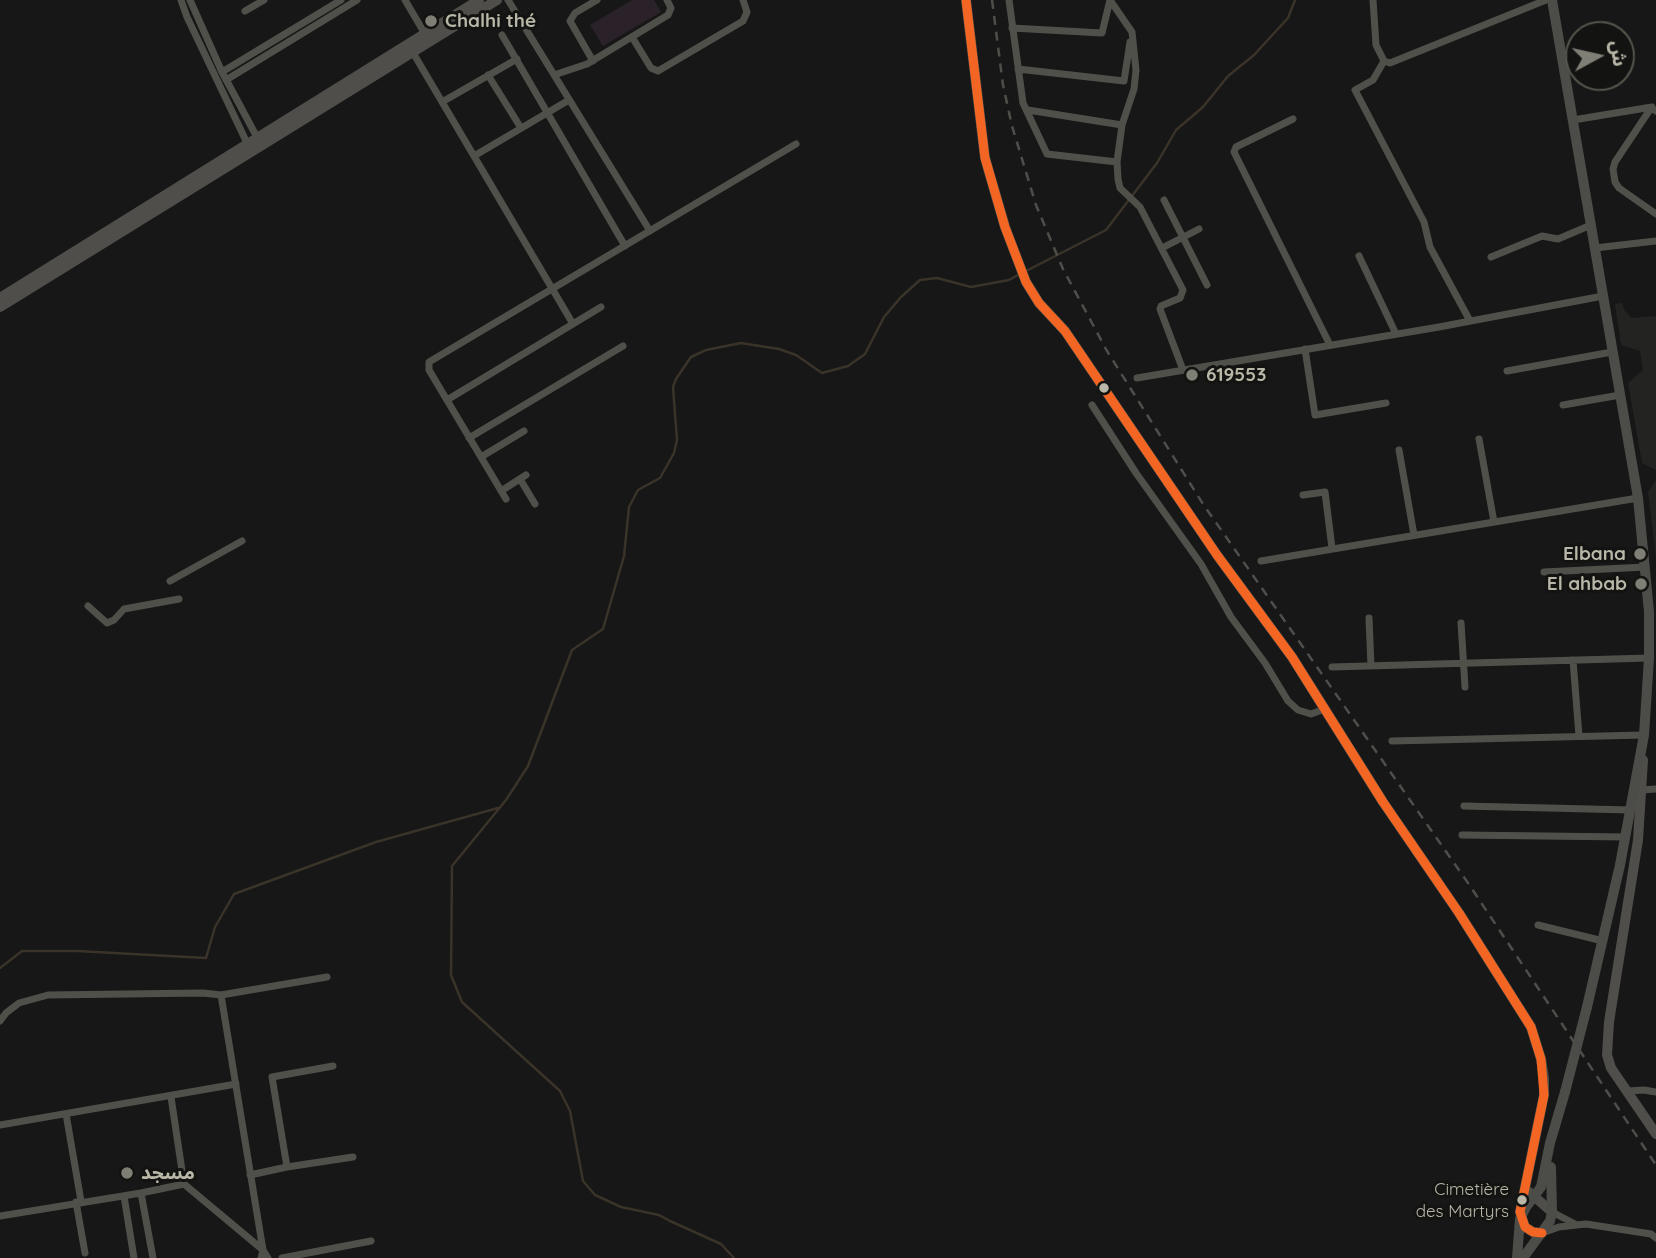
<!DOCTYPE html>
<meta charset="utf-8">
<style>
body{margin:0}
#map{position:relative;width:1656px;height:1258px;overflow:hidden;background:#171717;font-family:Quicksand,"Noto Sans Arabic",sans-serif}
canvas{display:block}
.north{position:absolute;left:1565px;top:21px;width:70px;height:70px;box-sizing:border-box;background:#131311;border:2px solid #55554d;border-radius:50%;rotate:82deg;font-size:19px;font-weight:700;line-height:28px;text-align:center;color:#b9b7a7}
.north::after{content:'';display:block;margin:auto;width:24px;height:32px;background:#807f75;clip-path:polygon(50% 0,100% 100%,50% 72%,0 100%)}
</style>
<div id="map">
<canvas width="1656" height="1258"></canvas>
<div class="north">ش</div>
</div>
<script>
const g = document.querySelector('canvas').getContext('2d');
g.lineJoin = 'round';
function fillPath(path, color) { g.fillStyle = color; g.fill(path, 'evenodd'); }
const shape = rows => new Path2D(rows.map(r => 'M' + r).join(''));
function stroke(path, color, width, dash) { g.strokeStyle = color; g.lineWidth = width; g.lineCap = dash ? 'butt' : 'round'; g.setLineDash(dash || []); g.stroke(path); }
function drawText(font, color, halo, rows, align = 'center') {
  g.font = font + ' Quicksand,"Noto Sans Arabic",sans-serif'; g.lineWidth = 6; g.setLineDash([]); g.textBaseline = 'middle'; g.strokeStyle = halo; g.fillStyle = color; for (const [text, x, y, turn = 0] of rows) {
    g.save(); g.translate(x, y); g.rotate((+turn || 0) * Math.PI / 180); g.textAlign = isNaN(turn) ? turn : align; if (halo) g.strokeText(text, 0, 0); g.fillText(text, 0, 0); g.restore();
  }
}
fillPath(shape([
 [1622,303,1625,311,1632,318,1656,316,1656,470,1642,463,1628,383,1643,370,1640,351,1621,345,1615,304],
 [1656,480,1656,557,1648,492]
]), '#232321');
fillPath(shape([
 [632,0,654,0,661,12,603,46,590,25]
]), '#2a2228');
stroke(shape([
 [1026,271,1106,230,1157,163,1176,130,1203,107,1228,76,1254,55,1288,18,1295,0],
 [0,968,22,951,77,951,206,958,215,927,234,894,376,842,498,808],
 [734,1258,721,1244,670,1221,659,1215,621,1207,595,1195,583,1181,570,1111,560,1091,462,1002,451,975,452,866,506,800,528,766,572,650,603,629,624,556,629,507,638,490,660,478,674,453,677,440,673,387,676,379,691,357,706,350,741,343,779,349,796,355,822,373,848,366,865,354,884,317,901,297,920,280,937,278,971,287,1009,280,1020,274]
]), '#3a3329', 2.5);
stroke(shape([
 [181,0,187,17,248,145],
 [190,0,222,72,259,141],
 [405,0,425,34],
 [508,0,650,231],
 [1009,0,1023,103,1047,154,1117,162],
 [1110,0,1132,32,1136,70,1134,89,1122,125,1117,162,1118,179,1120,188,1140,207,1183,290,1180,298,1161,306,1160,309,1183,370],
 [1373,0,1376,45,1384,61,1390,63,1546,0],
 [245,11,264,0],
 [1012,28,1102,33,1110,0],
 [502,35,625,246],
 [632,37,651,68,658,71,743,21,747,12,743,0],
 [412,51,573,324],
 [593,61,570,21,575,13,597,0],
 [1384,61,1373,80,1355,90,1424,222,1430,247,1470,321],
 [1018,69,1124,81,1130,42],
 [222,72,341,0],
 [488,75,521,128],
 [554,75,587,64,668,15,671,8,667,0],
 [226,80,357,0],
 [442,102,517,59],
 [1028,110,1122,125],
 [1656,111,1651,108,1615,162,1613,169,1615,182,1619,188,1656,214],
 [1293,119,1236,147,1234,152,1330,345],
 [1573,120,1652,107],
 [474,156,569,100],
 [1164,200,1207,285],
 [1162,248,1199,229],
 [1595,248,1656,241],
 [1359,256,1396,334],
 [1491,257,1542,236,1558,239,1591,225],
 [1305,349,1315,415,1386,403],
 [1507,371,1612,352],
 [1137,378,1439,327,1603,296],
 [447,400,601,307],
 [1092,405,1136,473,1201,564,1231,617,1265,663,1288,701,1298,710,1311,714,1325,709],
 [1563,405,1620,395],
 [469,438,623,346],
 [1479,439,1494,522],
 [1399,450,1414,535],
 [481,457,524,431],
 [520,479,535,504],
 [501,491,526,475],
 [1303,495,1325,492,1332,548],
 [506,499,429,370,429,362,796,144],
 [1261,561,1638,498],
 [1544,572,1646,567],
 [170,581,242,541],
 [88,606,107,623,114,620,124,609,179,599],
 [1369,618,1371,666],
 [1461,623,1465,687],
 [1573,660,1579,736],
 [1332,667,1649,658],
 [1392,741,1644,735],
 [1641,790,1656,789],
 [1464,806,1631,810],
 [1462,835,1626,837],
 [1538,925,1603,941],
 [221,995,263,1250,261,1258],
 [0,1021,6,1013,19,1003,48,995,203,993,221,995,327,977],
 [1629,1091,1644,1090,1656,1092],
 [171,1097,184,1184,263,1250,268,1258],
 [66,1114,81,1201],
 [0,1125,236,1084],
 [287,1167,272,1077,333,1066],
 [250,1175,287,1167,353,1157],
 [141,1193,153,1258],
 [124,1196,134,1258],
 [76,1202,85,1253],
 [1552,1212,1575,1224],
 [0,1216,141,1193,184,1184],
 [1542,1233,1559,1227,1586,1224,1651,1234,1656,1238],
 [282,1258,371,1241]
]), '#50504b', 7);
stroke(shape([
 [966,0,985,158,1005,227,1026,282,1039,303,1065,331,1217,555,1292,657,1383,802,1459,913,1531,1027,1541,1059,1544,1078,1544,1095,1520,1212,1525,1227,1533,1232,1542,1233],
 [0,298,479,0],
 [0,307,497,0],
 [1643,760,1638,840,1609,1022,1607,1055,1611,1068,1656,1134],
 [1529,1192,1552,1212]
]), '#4f4e4a', 10);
stroke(shape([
 [1552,0,1638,498,1649,612,1649,658,1644,735,1620,865,1587,1007],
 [1517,1258,1520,1219,1526,1207,1541,1187,1550,1143,1565,1092],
 [1523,1258,1550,1221,1552,1212,1551,1167]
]), '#4c4c48', 10);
stroke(shape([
 [992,0,1003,85,1012,126,1036,205,1063,269,1107,351,1203,504,1468,883,1656,1165]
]), '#504e4b', 2.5, [9, 7]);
stroke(shape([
 [1565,1092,1587,1007]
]), '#4c4c48', 10);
stroke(shape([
 [966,0,985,158,1005,227,1026,282,1039,303,1065,331,1217,555,1292,657,1383,802,1459,913,1531,1027,1541,1059,1544,1095,1520,1212,1525,1227,1533,1232,1542,1233]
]), '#f26522', 9);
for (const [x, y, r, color] of [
 [431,21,7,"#807f75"],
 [1192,375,7,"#807f75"],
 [1104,388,6,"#b9b7a7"],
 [1640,554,7,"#807f75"],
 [1641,584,7,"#807f75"],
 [127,1173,7,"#807f75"],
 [1522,1200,6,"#b9b7a7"]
]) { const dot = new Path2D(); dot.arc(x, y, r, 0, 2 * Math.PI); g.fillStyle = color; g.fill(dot); stroke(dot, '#131311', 2.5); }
drawText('17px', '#b9b7a7', '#131311', [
 ["Cimetière",1509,1190],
 ["des Martyrs",1509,1212]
], 'right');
drawText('bold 19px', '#b9b7a7', '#131311', [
 ["Chalhi thé",445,21],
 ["619553",1206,375],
 ["Elbana",1626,554,"right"],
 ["El ahbab",1627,584,"right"],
 ["مسجد",141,1173]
], 'left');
</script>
